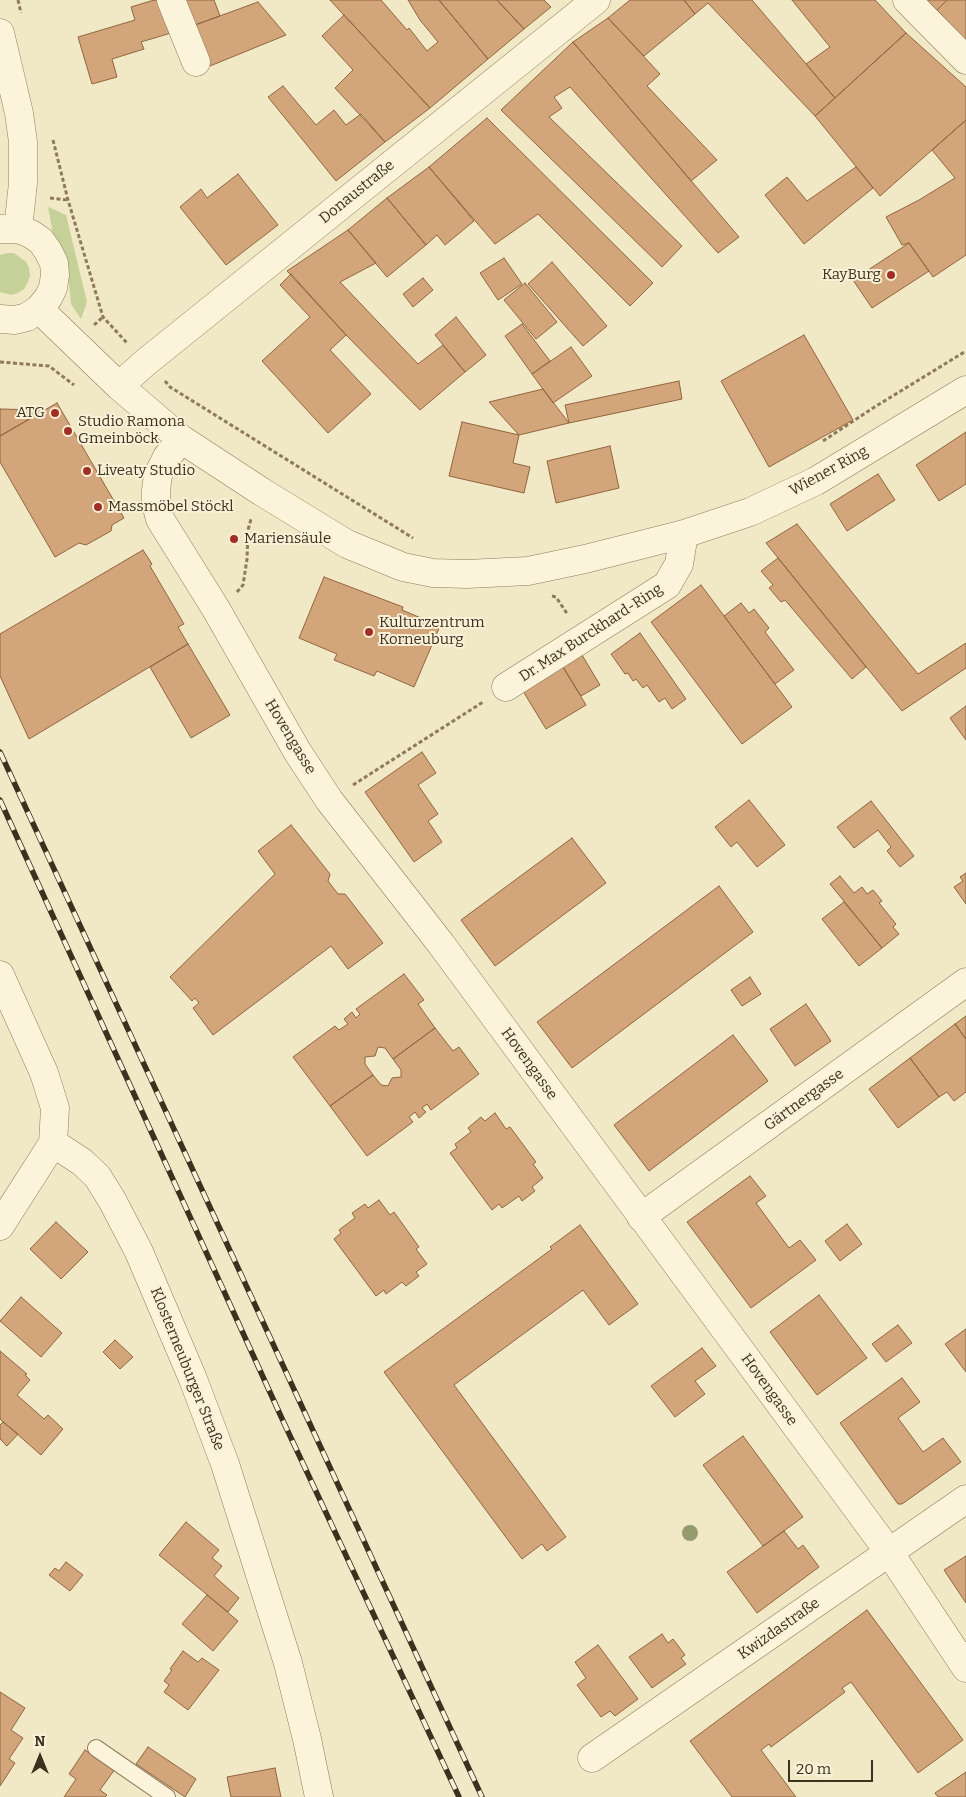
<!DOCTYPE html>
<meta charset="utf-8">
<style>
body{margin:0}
#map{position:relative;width:966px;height:1797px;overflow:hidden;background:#f1e8c6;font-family:Bitter,serif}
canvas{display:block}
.north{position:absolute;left:15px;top:1732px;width:50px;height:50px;-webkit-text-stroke:4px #f8f1d7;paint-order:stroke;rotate:0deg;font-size:14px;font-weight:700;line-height:20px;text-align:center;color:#3e301f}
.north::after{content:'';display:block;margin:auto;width:18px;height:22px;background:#3e301f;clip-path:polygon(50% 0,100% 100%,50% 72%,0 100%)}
.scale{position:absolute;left:788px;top:1760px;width:85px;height:22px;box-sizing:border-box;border:2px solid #3e301f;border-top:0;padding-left:6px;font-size:15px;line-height:18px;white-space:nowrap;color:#3e301f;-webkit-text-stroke:4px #f8f1d7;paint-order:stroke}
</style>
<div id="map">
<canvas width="966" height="1797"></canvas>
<div class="north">N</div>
<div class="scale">20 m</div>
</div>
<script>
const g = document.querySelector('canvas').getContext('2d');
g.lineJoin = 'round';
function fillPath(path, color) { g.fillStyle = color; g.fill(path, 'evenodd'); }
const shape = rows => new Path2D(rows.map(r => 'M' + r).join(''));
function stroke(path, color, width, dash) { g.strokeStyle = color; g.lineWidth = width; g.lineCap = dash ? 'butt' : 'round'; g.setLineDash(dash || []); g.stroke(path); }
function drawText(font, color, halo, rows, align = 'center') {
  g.font = font + ' Bitter,serif'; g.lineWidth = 4; g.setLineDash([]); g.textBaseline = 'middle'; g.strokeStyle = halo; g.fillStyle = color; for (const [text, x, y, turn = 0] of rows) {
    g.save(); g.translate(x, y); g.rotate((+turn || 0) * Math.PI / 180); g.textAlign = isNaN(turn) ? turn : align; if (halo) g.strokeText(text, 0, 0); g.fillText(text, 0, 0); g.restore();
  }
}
fillPath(shape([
 [48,207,66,215,87,302,81,319,71,304,68,274,54,240],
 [8,253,14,253,26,262,29,268,30,276,28,282,24,289,18,293,11,295,0,292,0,255]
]), '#c6d199');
const building = shape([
 [154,0,161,0,171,33,141,42,144,49,112,59,117,77,92,84,78,37,135,20,131,7,154,0],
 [185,0,214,0,220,16,195,25,185,0],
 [330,0,381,0,407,30,409,28,427,51,438,42,420,20,408,0,439,0,488,59,430,108,330,0],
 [439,0,497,0,524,29,488,59,439,0],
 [497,0,544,0,551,7,524,29,497,0],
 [630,0,684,0,695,14,644,56,608,18,630,0],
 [684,0,752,0,835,98,815,116,708,3,695,14,684,0],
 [792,0,875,0,906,33,835,98,806,64,830,47,792,0],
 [927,0,947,0,937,10,927,0],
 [947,0,966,0,966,41,937,10,947,0],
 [258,2,286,35,210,66,195,25,258,2],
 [344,15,430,108,385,142,335,88,353,70,322,36,344,15],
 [608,18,660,74,647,86,717,160,691,181,573,42,608,18],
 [906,33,966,87,966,120,880,196,815,116,906,33],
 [573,42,739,237,718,253,570,87,554,97,562,108,549,117,682,246,662,267,501,110,573,42],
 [283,86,316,125,334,110,346,125,361,114,385,142,336,181,268,97,283,86],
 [487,118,653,283,630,306,538,214,495,244,429,167,487,118],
 [966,120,966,255,933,277,909,243,902,245,886,217,919,200,955,178,932,150,966,120],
 [429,167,474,221,445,245,437,235,426,245,387,198,429,167],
 [856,167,873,188,804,244,765,195,787,177,807,201,856,167],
 [238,174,278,225,226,265,180,207,201,189,207,198,238,174],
 [387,198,426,245,387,277,348,230,387,198],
 [348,230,376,263,340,282,418,364,443,345,465,372,420,410,346,335,287,271,348,230],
 [909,243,929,271,872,308,853,280,909,243],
 [504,258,522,284,498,300,480,273,504,258],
 [552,262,607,326,583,346,528,284,552,262],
 [291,274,346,335,330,350,371,394,328,433,262,361,310,317,280,285,291,274],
 [423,278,433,290,413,307,403,294,423,278],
 [525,283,557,322,536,339,504,300,525,283],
 [456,317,486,355,465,372,435,335,456,317],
 [522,324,550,361,532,374,505,336,522,324],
 [804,335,853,420,769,467,721,381,804,335],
 [571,347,592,376,553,403,532,374,571,347],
 [679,381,682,399,569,423,565,405,679,381],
 [543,389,569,423,519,435,489,402,543,389],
 [57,403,124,518,112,525,111,531,86,545,79,543,55,557,0,462,0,436,57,403],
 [0,409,39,410,40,413,0,436,0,409],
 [462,422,519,435,513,463,530,467,524,493,449,476,462,422],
 [966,432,966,484,939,501,916,465,966,432],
 [610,446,619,488,556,503,547,461,610,446],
 [878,474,895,500,847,531,830,504,878,474],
 [797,524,918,674,966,643,966,668,902,711,766,543,797,524],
 [143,550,152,564,150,566,184,624,178,627,188,644,29,739,0,676,0,634,143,550],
 [778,558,866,667,852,679,785,600,781,602,769,588,773,585,761,571,778,558],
 [324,577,403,607,402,610,440,626,414,687,377,671,374,676,334,660,337,654,299,638,324,577],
 [701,585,792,707,742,744,651,622,701,585],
 [741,603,749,613,754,609,769,628,765,632,794,670,775,684,724,616,741,603],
 [640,633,686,699,672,709,665,698,659,702,647,685,643,688,636,679,633,681,628,673,625,674,611,654,640,633],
 [188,644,230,715,191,738,150,667,188,644],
 [582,655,600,685,581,696,563,667,582,655],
 [563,667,586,705,546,729,523,691,563,667],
 [966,706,966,740,950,718,966,706],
 [422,752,436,773,418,785,438,814,428,821,442,842,414,862,365,792,422,752],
 [749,800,785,845,757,867,737,842,731,847,715,827,749,800],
 [871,801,914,856,900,867,887,851,891,847,878,830,854,848,837,827,871,801],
 [291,825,330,874,328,881,338,894,345,894,383,943,348,969,331,946,213,1035,193,1008,199,1003,195,998,192,1001,170,977,275,874,258,851,291,825],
 [572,838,606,883,495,966,461,920,572,838],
 [966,873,966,904,954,887,963,881,960,877,966,873],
 [840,876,854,893,862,887,867,894,873,890,882,901,879,903,896,924,893,927,899,934,882,948,830,884,840,876],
 [719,886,753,932,572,1068,537,1022,719,886],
 [844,902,882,948,859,966,822,919,844,902],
 [404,974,424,1000,418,1004,435,1028,393,1059,385,1048,378,1047,375,1056,365,1057,365,1064,373,1075,330,1106,293,1057,335,1026,339,1030,348,1024,344,1019,352,1012,356,1018,360,1014,356,1009,404,974],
 [750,977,761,994,742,1006,731,990,750,977],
 [806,1004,831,1041,795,1066,770,1029,806,1004],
 [966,1016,966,1039,955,1024,966,1016],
 [955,1024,966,1039,966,1092,954,1101,947,1092,939,1097,910,1058,955,1024],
 [435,1028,453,1051,459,1047,479,1074,431,1110,427,1104,422,1108,426,1112,419,1118,415,1112,409,1117,413,1122,367,1156,330,1106,373,1075,381,1085,388,1086,392,1078,401,1077,401,1070,393,1059,435,1028],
 [733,1035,768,1081,649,1171,614,1125,733,1035],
 [910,1058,939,1097,898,1128,869,1089,910,1058],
 [495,1113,506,1129,510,1127,536,1162,533,1164,543,1178,532,1187,535,1191,522,1201,519,1196,502,1208,499,1204,492,1210,450,1153,457,1148,455,1144,471,1132,468,1128,481,1117,485,1121,495,1113],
 [750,1176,766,1196,756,1203,789,1248,800,1240,816,1260,751,1308,687,1222,750,1176],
 [379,1200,390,1215,394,1212,419,1247,416,1249,427,1264,416,1272,419,1276,406,1286,402,1282,386,1294,384,1290,376,1296,334,1239,341,1233,339,1230,355,1218,352,1213,365,1204,368,1208,379,1200],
 [56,1222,88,1252,61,1279,30,1249,56,1222],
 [847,1224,862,1244,840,1261,825,1241,847,1224],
 [580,1225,638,1304,609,1325,583,1290,454,1385,566,1537,547,1551,542,1544,522,1559,384,1372,552,1249,550,1247,580,1225],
 [819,1295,867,1358,817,1395,770,1332,819,1295],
 [21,1297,62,1333,41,1357,0,1321,21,1297],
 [898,1325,912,1343,886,1362,872,1344,898,1325],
 [966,1329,966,1372,945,1344,966,1329],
 [115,1340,133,1357,120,1369,103,1352,115,1340],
 [702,1348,716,1366,695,1381,705,1394,675,1417,651,1386,702,1348],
 [0,1351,27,1374,25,1375,30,1380,17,1395,44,1419,48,1415,63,1429,41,1455,0,1419,0,1351],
 [902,1378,920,1402,898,1418,923,1452,943,1438,961,1462,902,1504,898,1504,840,1423,902,1378],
 [3,1422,18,1434,7,1446,0,1439,0,1425,3,1422],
 [743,1436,803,1517,763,1546,703,1465,743,1436],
 [186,1522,219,1550,212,1558,222,1566,214,1576,239,1598,228,1612,159,1555,186,1522],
 [784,1531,798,1549,803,1545,819,1567,757,1613,727,1572,784,1531],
 [966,1556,966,1603,944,1570,966,1556],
 [66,1562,83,1575,70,1591,49,1575,55,1568,59,1571,66,1562],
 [207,1595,238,1621,213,1651,182,1624,207,1595],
 [867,1610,963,1740,918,1773,851,1682,842,1688,845,1692,771,1747,769,1744,761,1750,796,1797,732,1797,690,1741,867,1610],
 [662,1634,668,1643,673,1639,685,1655,681,1658,686,1664,652,1688,629,1657,662,1634],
 [598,1645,638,1699,615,1716,610,1711,601,1717,577,1685,586,1678,575,1662,598,1645],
 [183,1651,198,1662,202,1658,219,1670,188,1710,164,1692,169,1685,164,1681,172,1670,170,1669,183,1651],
 [0,1692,25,1708,11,1730,23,1738,9,1759,15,1763,0,1786,0,1692],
 [148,1747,196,1779,185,1797,136,1764,148,1747],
 [85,1750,115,1769,100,1790,107,1795,105,1797,64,1797,76,1779,69,1774,85,1750],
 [275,1768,281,1797,231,1797,227,1777,275,1768],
 [966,1772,966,1797,938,1797,935,1793,966,1772]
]);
fillPath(building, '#d2a57a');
stroke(building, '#90653e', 1);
const service = shape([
 [96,1748,167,1797]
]);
const minor = shape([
 [171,0,196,62],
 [907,0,966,60],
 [0,33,19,113,23,142,23,183,18,229],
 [39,309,119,386,181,439,262,492,347,544,403,567,433,573,467,574,528,571,585,559,684,534,750,512,816,481,966,390],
 [0,319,15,320,27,317,39,309,48,298,53,288,55,275,54,263,48,251,41,241,31,234,18,229,1,229],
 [119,386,146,362,596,0],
 [181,439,167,457,158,475,156,490,156,504,160,519,216,609,297,751,329,800,441,944,889,1552,966,1668],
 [506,687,667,585,679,564,684,534],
 [0,975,44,1073,55,1108,53,1143,0,1226],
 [53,1143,82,1162,97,1176,112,1200,139,1252,193,1379,225,1464,288,1663,307,1739,319,1797],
 [641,1217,966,982],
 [592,1758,966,1499]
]);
stroke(service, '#8f7a5a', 18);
stroke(minor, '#8f7a5a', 29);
stroke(shape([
 [18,0,21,13],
 [53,140,68,200,103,317,127,343],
 [50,198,68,200],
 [94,325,103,317],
 [0,362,49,366,74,385],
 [165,381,170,387,413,538],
 [823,441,873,408,966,351],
 [237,592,243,585,247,559,248,530,251,519],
 [552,596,556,597,568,615],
 [353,785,483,702]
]), '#8f7a5a', 3, [4, 2.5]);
stroke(service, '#fbf4db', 16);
stroke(minor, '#fbf4db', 28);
const rail = shape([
 [0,752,482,1797],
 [0,800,284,1423,459,1797]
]);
stroke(rail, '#3e301f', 5.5);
stroke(rail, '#f8f1d7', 4, [11]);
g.fillStyle = '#959b6d';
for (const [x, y] of [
 [690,1533]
]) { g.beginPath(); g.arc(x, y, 8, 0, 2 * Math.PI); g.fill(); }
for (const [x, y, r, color] of [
 [891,275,5,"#a22f26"],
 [55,413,5,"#a22f26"],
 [68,431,5,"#a22f26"],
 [87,471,5,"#a22f26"],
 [98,507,5,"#a22f26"],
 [234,539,5,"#a22f26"],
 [369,632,5,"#a22f26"]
]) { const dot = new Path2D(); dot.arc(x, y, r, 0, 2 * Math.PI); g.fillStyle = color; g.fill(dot); stroke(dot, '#f8f1d7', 2); }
drawText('15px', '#3e301f', '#f8f1d7', [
 ["Donaustraße",357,192,-39],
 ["Wiener Ring",829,471,-29],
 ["Dr. Max Burckhard-Ring",591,633,-33],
 ["Hovengasse",290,737,59],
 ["Hovengasse",529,1064,54],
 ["Gärtnergasse",804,1100,-36],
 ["Klosterneuburger Straße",187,1369,68],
 ["Hovengasse",769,1390,54],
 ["Kwizdastraße",779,1629,-35]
]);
drawText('15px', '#3e301f', '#f8f1d7', [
 ["KayBurg",881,275,"right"],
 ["ATG",45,413,"right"],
 ["Studio Ramona",78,422],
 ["Gmeinböck",78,439],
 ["Liveaty Studio",97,471],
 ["Massmöbel Stöckl",108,507],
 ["Mariensäule",244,539],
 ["Kulturzentrum",379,623],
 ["Korneuburg",379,640]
], 'left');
</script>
